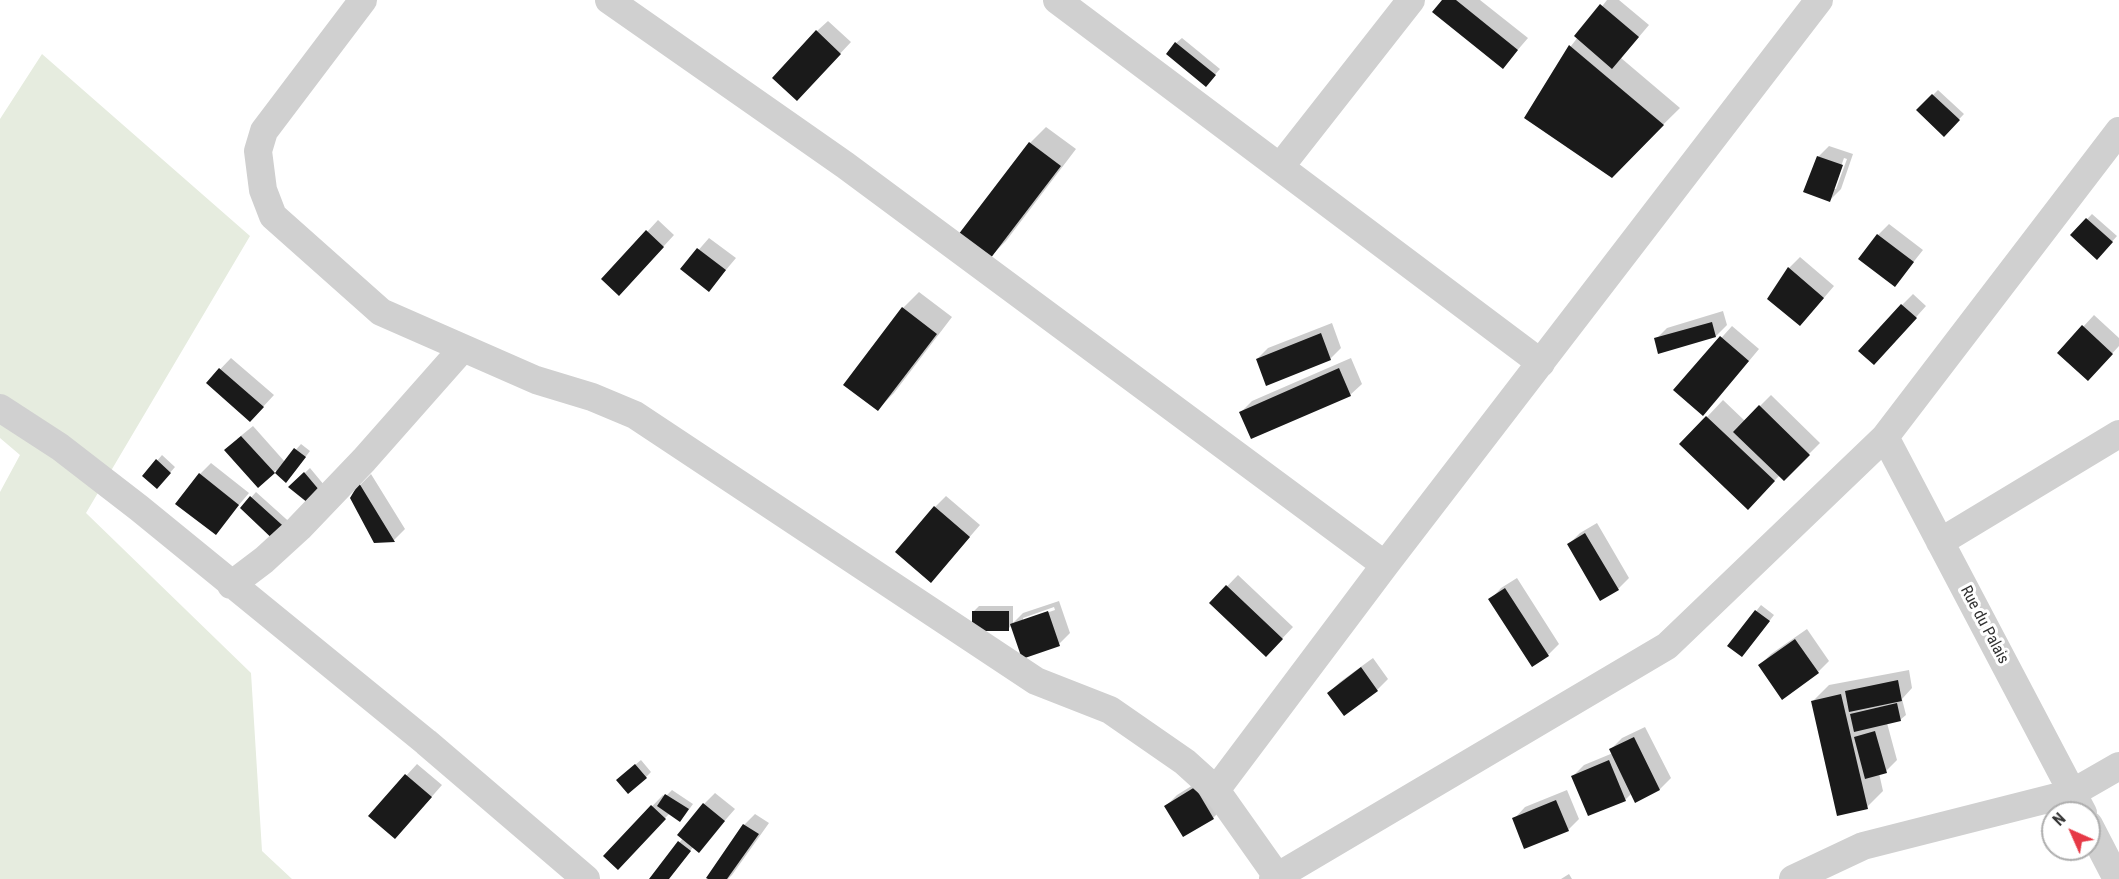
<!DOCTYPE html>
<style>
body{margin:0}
#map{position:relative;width:2119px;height:879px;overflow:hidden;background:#fff;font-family:"Roboto Condensed",sans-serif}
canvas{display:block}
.north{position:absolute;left:2041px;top:801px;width:60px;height:60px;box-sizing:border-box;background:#fff;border:2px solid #adadad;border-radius:50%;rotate:315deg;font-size:16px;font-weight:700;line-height:24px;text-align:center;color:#333}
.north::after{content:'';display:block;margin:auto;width:21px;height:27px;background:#e63946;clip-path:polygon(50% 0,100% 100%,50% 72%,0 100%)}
</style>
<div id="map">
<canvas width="2119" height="879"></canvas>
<div class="north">N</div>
</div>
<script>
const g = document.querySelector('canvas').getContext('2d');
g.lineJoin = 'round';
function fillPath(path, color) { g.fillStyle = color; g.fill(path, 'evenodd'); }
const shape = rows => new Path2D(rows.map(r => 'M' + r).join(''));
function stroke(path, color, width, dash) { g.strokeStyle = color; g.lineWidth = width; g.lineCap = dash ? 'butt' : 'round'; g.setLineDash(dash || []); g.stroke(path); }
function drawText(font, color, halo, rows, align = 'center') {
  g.font = font + ' "Roboto Condensed",sans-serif'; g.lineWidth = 6; g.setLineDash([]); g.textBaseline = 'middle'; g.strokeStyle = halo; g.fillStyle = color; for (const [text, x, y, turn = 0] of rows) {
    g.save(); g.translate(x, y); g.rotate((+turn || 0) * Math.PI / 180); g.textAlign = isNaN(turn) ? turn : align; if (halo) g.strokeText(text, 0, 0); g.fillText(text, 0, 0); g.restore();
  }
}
fillPath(shape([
 [42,54,250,236,86,513,251,673,262,851,292,879,0,879,0,492,20,455,0,438,0,119]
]), '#e6ecdf');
fillPath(shape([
 [1444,0,1480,0,1528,38,1503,67],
 [1607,0,1619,0,1649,25,1621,58,1680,108,1611,176,1526,117,1571,46],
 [828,21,851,42,808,88,817,31],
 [1182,38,1220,69,1211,79,1176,43],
 [1938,90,1964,114,1944,135,1918,110],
 [1046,127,1076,149,1006,241,990,257,1030,143],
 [1829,146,1853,154,1841,189,1830,200,1818,157],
 [1844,158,1847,159,1836,189,1833,189],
 [2092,214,2117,236,2102,253,2072,235],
 [658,220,674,235,630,283,604,279],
 [1889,224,1923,250,1895,285,1878,235],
 [709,238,736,258,709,290,682,269],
 [1800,257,1834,286,1811,313,1789,268],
 [919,292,952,317,894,393,878,409,903,308],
 [1913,294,1926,306,1885,352,1902,305],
 [1723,311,1727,325,1716,336,1656,339,1667,328],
 [2094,315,2119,338,2119,346,2099,368,2059,353],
 [1332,323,1341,348,1330,359,1257,359,1268,348],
 [1732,326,1759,349,1714,403,1675,390],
 [231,358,274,395,261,409,208,382],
 [1351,358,1362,384,1350,395,1251,437,1241,412,1252,401],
 [1771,395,1820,443,1784,479,1780,475,1748,508,1707,417,1723,400,1745,421],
 [253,426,285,462,301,444,310,451,291,476,276,473,276,470,258,486,237,439],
 [162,455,175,467,162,482,144,476],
 [211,463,249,493,215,533,200,474],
 [310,468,329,491,290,487],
 [371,474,405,529,394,540,375,542,352,498,361,484],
 [256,492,295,527,279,543,242,508],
 [946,496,980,525,941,570,935,507],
 [1597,523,1629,578,1618,589,1569,544,1580,533],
 [1238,575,1293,627,1277,644,1211,603],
 [1517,578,1559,644,1548,655,1532,665,1490,600,1501,588],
 [1059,601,1070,633,1059,644,1012,625,1008,629,974,611,979,606,1013,606,1013,623,1023,613],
 [1054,607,1055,610,1023,621,1023,618],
 [1761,605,1774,615,1747,650,1729,645],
 [1807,629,1829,661,1818,672,1782,698,1760,665,1771,654],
 [1373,658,1388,679,1377,690,1329,693,1340,682],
 [1909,670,1912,688,1902,699,1906,715,1900,720,1887,723,1897,760,1886,771,1879,773,1883,791,1867,807,1813,701,1829,685],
 [1645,727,1671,778,1660,789,1632,793,1625,800,1573,776,1584,765,1613,753,1611,749,1622,738],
 [641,760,651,772,646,777,623,775],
 [417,764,442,785,406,826,370,815],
 [1206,777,1224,807,1213,818,1166,806,1177,795],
 [672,790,693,804,685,815,680,820,670,813,617,867,605,855,663,795,665,797],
 [1567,790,1579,819,1568,830,1514,819,1525,807],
 [715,793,735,809,699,850,694,846,668,879,651,879,683,838,704,804],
 [755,814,769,823,732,875,728,879,711,879,708,877,744,825],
 [1569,874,1572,879,1561,879]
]), '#0003');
fillPath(shape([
 [1442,0,1456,0,1518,50,1503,69,1432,12],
 [1600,4,1639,37,1612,69,1574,36],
 [816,30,841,54,797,101,772,78],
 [1175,42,1216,75,1206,87,1166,54],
 [1569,45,1664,125,1612,178,1524,118],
 [1932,94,1960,120,1944,137,1916,110],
 [1029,142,1061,166,990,259,958,235],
 [1817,156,1843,165,1830,202,1803,192],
 [2086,218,2113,242,2097,260,2070,235],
 [646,230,664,247,619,296,601,279],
 [1877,234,1914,262,1895,287,1858,259],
 [697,248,726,270,709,292,680,269],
 [1788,267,1824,298,1800,326,1767,299],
 [1901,304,1917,318,1874,365,1858,351],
 [902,307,937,334,878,411,843,385],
 [1712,322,1716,337,1658,354,1654,338],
 [2082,325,2113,354,2088,381,2057,353],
 [1321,333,1331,360,1266,386,1256,359],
 [1720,336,1749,361,1703,416,1673,390],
 [219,368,264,407,250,422,206,383],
 [1339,368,1351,396,1251,439,1239,412],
 [1759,405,1810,455,1784,481,1733,432],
 [1706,416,1775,481,1748,510,1679,444],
 [241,436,275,473,258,488,224,450],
 [294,448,306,457,286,483,275,473],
 [156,459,171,473,157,489,142,476],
 [304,472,325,497,313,507,288,487],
 [199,473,239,505,216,535,175,504],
 [359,483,395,542,374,543,350,498],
 [250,496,291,533,279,545,240,508],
 [934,506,970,537,931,583,895,552],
 [1585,533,1619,590,1600,601,1567,544],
 [1226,585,1283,639,1266,657,1209,603],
 [1505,588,1549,656,1532,667,1488,599],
 [1755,610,1770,621,1742,657,1727,646],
 [972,611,1009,611,1009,631,972,631],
 [1048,611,1060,646,1022,659,1010,624],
 [1795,639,1819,673,1782,700,1758,665],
 [1361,667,1378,691,1344,716,1327,693],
 [1898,680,1902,701,1849,712,1845,691],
 [1841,694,1868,809,1837,816,1811,701],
 [1897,703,1901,721,1854,732,1850,714],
 [1875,731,1887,773,1865,779,1854,737],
 [1634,737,1660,790,1635,803,1609,749],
 [1609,760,1626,801,1588,816,1571,776],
 [635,764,647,778,628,794,616,780],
 [405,774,432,797,395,839,368,816],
 [1195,787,1214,819,1183,837,1164,806],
 [665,794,689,809,680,822,657,806],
 [1556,800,1569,831,1524,849,1512,818],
 [703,803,725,821,699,853,677,835],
 [651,805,666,819,618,870,603,856],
 [743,824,759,834,727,879,708,879,706,878],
 [678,841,691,851,669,879,649,879]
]), '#1a1a1a');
stroke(shape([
 [363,0,264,131,258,151,263,190,273,216,381,312,536,380,592,397,635,415,1036,681,1110,710,1185,762,1216,790,1279,879],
 [609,0,845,165,1385,565],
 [1057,0,1541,363],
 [1280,167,1411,0],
 [0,408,60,447,139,508,426,742,586,879],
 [1885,437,2083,813],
 [1940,542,2119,434],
 [231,585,264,560,299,528,364,460,463,348],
 [1216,790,1385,565,1819,0],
 [2089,825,2117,879],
 [1273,879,1667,646,1885,437,2119,131],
 [1793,879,1863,846,2072,793,2119,766]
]), '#d0d0d0', 28);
drawText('16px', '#333', '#fff', [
 ["Rue du Palais",1984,625,62]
]);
</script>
